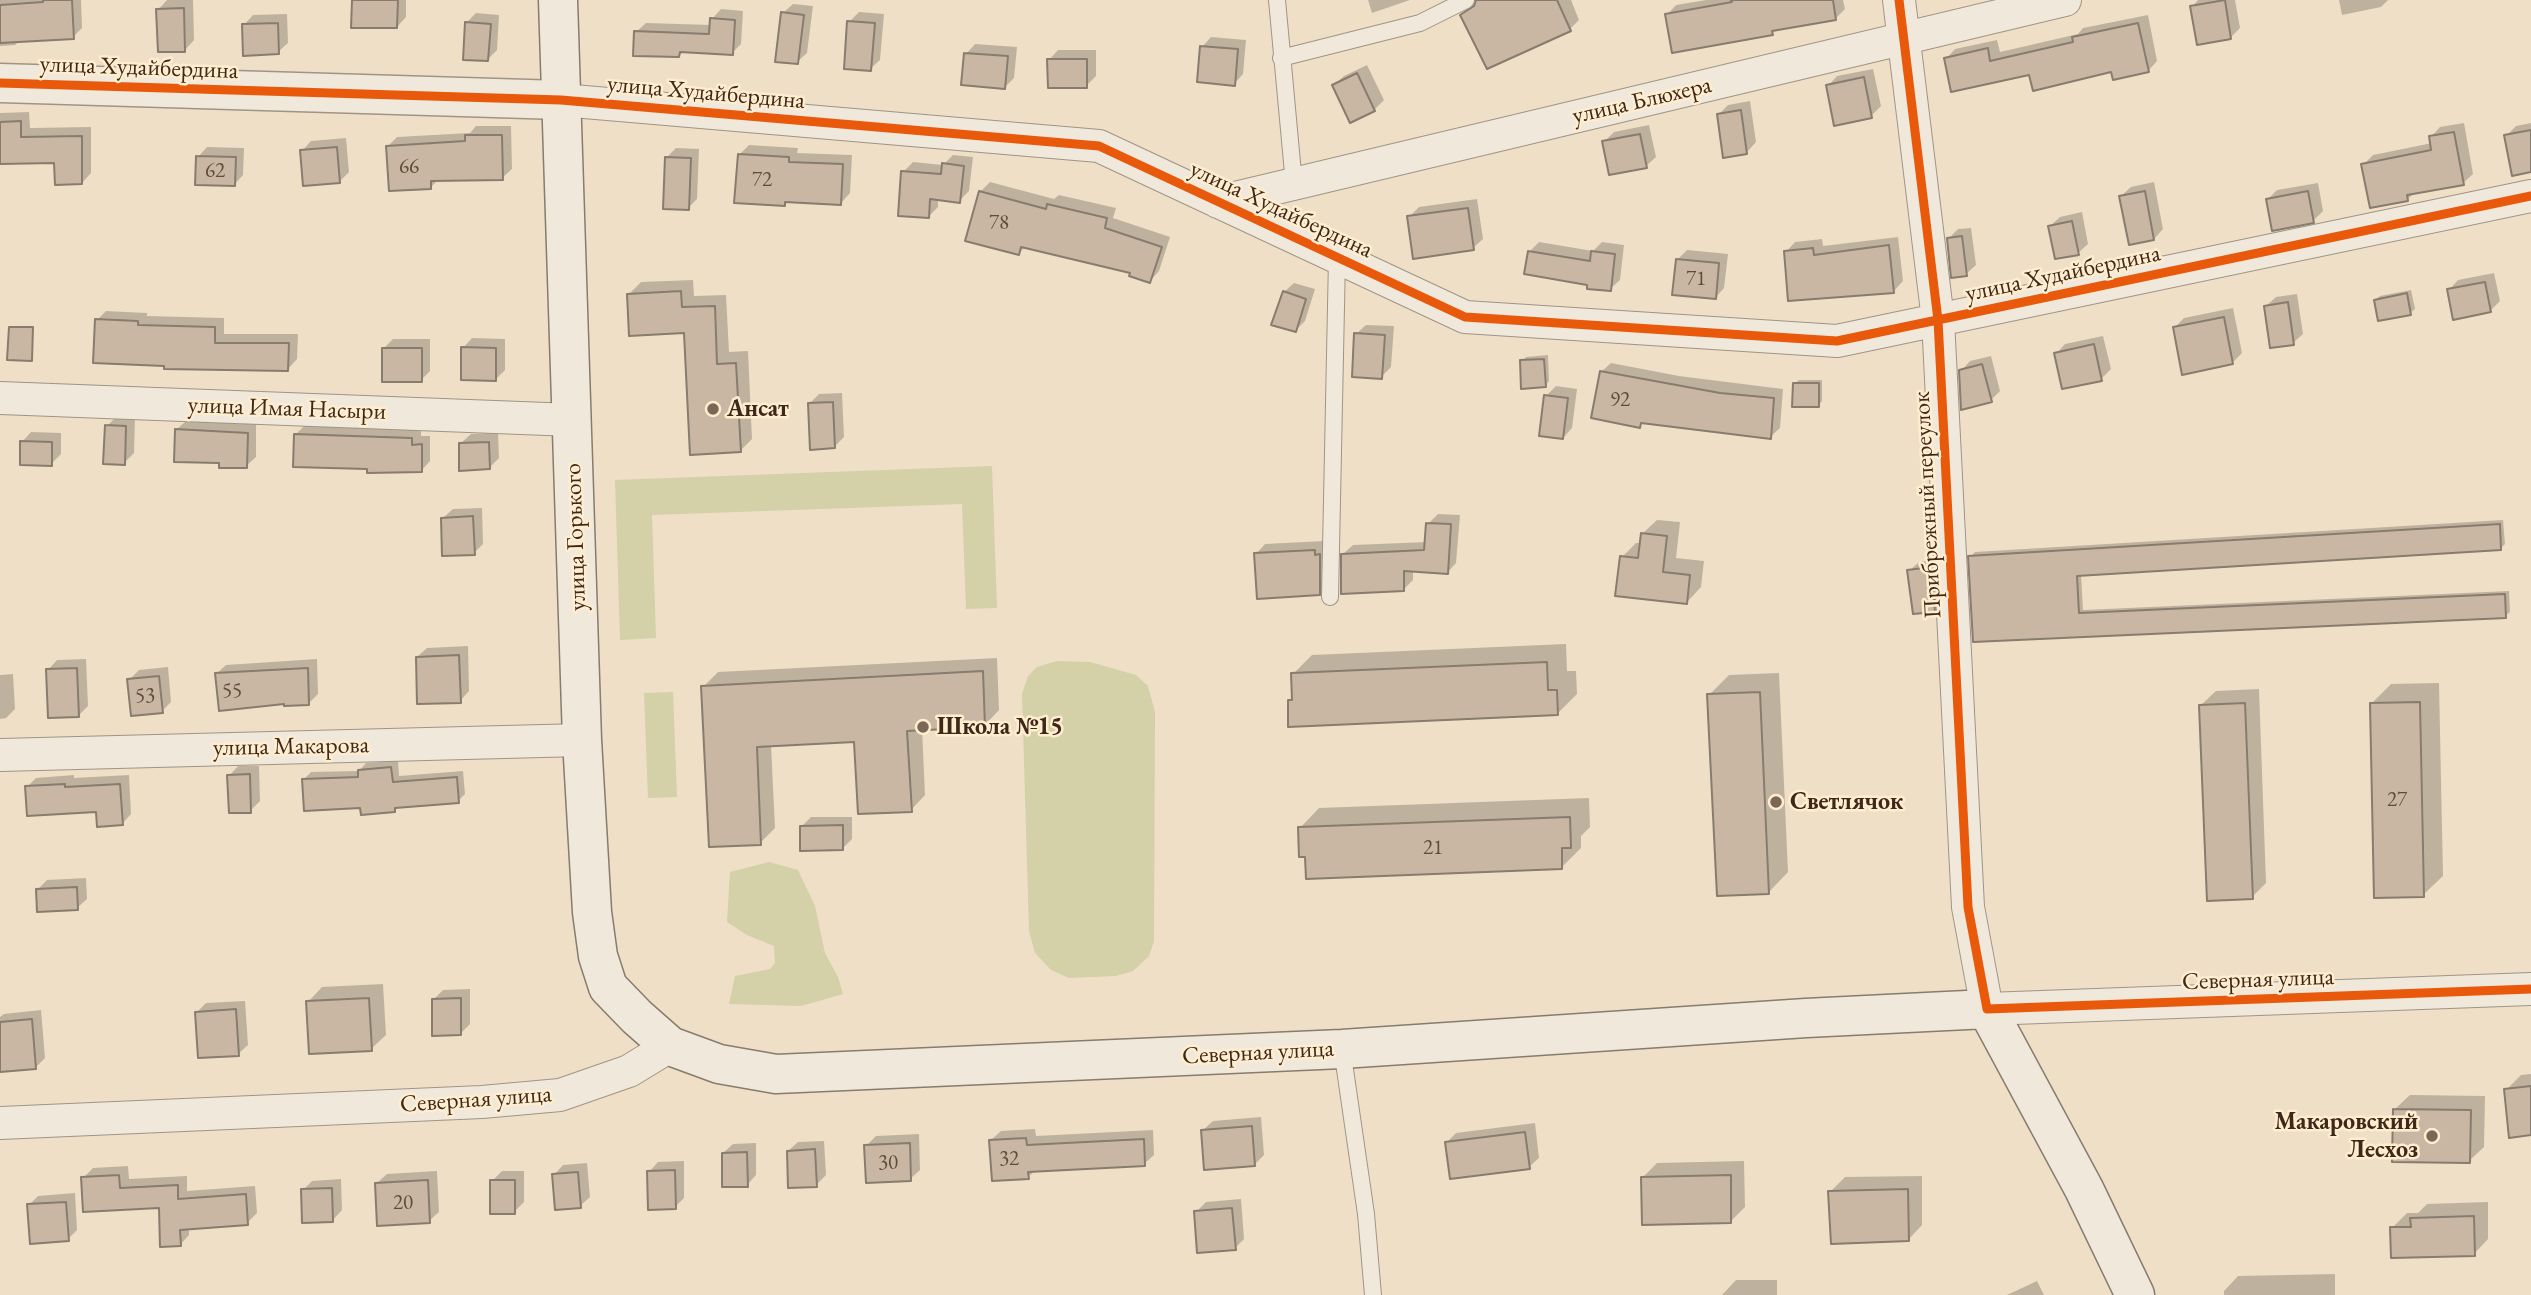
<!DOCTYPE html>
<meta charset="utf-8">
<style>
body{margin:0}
canvas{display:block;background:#eedfc6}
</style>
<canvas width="2531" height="1295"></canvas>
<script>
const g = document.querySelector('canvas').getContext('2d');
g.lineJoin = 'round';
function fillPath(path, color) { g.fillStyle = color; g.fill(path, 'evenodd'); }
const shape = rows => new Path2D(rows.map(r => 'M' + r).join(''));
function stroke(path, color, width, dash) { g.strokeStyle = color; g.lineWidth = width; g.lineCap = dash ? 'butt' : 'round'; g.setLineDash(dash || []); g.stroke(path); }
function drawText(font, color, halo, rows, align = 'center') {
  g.font = font + ' "EB Garamond",serif'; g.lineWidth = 5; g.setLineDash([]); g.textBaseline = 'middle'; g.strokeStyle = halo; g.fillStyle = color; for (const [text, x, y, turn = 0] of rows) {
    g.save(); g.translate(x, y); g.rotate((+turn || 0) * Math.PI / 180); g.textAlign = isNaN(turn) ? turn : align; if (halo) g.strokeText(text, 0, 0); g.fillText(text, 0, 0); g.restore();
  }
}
fillPath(shape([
 [992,466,997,608,966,609,962,504,652,515,656,638,620,640,615,480],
 [1057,661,1090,662,1136,675,1148,686,1155,712,1154,941,1149,956,1133,971,1116,976,1069,978,1051,970,1035,953,1029,931,1022,694,1028,676,1037,667],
 [673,692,677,797,648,798,644,693],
 [769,862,798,870,815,906,825,953,838,977,843,994,801,1006,729,1004,735,976,770,969,775,963,774,946,747,935,727,922,730,872]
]), '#d4d0a8');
fillPath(shape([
 [0,0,81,0,82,28,73,37,20,40,15,45,0,46],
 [167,0,193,0,194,40,185,50,158,10],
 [353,0,406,0,406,17,397,27],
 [1368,0,1410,0,1372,13],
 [1500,0,1571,0,1579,20,1570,29],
 [1706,0,1843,0,1845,9,1836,18,1777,28,1772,34,1667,15,1676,5],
 [2198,0,2235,0,2240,28,2231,37,2192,7],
 [2339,0,2388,0,2381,7,2342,15],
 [793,4,813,6,807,53,797,62,783,13],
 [721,9,743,11,741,44,732,53,684,50,679,56,636,32,646,23,712,25,712,19],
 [859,12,884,14,880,60,870,69,849,22],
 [476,13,499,15,497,50,488,59,467,22],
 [287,14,288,43,278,52,244,25,253,15],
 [2148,15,2157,61,2148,71,2030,73,1946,59,1955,49,1997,40,2000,52,2078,34,2083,28],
 [1211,37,1246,40,1243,74,1234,84,1202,47],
 [975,44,1017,47,1014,78,1005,87,966,54],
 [1058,50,1096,50,1096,76,1086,86,1049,60],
 [1367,65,1384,100,1374,110,1334,85,1344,76],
 [1873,69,1881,106,1871,116,1828,86,1837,76],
 [1750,101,1756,142,1747,152,1718,115,1728,105],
 [29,112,30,128,91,127,91,173,82,183,56,161,0,163,0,113],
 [2464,123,2473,174,2463,183,2415,192,2408,199,2363,165,2373,155,2432,143,2431,137,2440,127],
 [2531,123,2531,171,2506,136,2516,126],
 [1649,125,1656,157,1646,166,1604,142,1614,132],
 [476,126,511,126,512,169,502,178,439,179,431,187,388,146,397,137,470,133],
 [346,138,349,172,340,181,302,151,311,141],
 [749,145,798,148,797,153,852,155,850,193,841,203,788,201,784,204,740,154],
 [207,147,244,148,243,175,234,185,198,157],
 [676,148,699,149,697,199,688,208,666,158],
 [953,155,973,157,969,191,959,201,938,198,938,207,928,217,903,172,913,162,943,165],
 [990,182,1054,199,1059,195,1116,208,1113,218,1170,237,1159,271,1150,281,1132,271,1026,246,1019,253,980,192],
 [2154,182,2163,229,2154,239,2121,196,2131,187],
 [2318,183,2323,211,2313,221,2268,199,2277,190],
 [1477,199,1483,239,1473,248,1409,217,1419,207],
 [2082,212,2088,244,2078,253,2050,226,2060,217],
 [1971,228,1976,265,1966,274,1948,239,1958,229],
 [1898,237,1903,281,1894,291,1786,252,1795,242,1822,239,1823,246],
 [1539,242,1593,251,1602,242,1624,245,1620,280,1610,289,1589,283,1529,252],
 [1687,250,1728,254,1724,288,1715,298,1677,260],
 [2494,273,2500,301,2490,311,2449,290,2458,280],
 [693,280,694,296,726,295,729,352,748,351,752,439,740,451,686,332,629,294,641,282],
 [1294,283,1315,289,1305,321,1295,331,1284,292],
 [2411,290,2415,309,2410,313,2375,300,2380,296],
 [2297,294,2303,334,2293,343,2266,306,2276,297],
 [2233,308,2242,353,2232,363,2174,328,2184,318],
 [106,311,147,313,147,316,224,318,224,334,298,334,297,359,288,369,97,320],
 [1366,325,1394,326,1391,367,1381,377,1356,334],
 [2103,336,2111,369,2101,379,2056,354,2065,344],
 [472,338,505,339,505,370,495,380,463,348],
 [393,339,430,339,430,371,421,380,384,348],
 [1548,355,1549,381,1545,386,1522,361,1526,357],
 [1991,356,2000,391,1991,400,1961,371,1970,361],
 [1611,363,1679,376,1783,389,1780,428,1770,437,1643,422,1639,426,1601,372],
 [1799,380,1822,380,1822,401,1818,406,1794,384],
 [1556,386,1577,389,1572,428,1563,438,1546,396],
 [842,393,844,437,834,447,810,403,819,394],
 [116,417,135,417,134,453,124,463,107,426],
 [186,421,256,424,256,457,246,466,221,462,176,430],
 [305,425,421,429,421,436,430,436,430,461,421,471,369,467,296,434],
 [31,432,61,433,61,454,51,464,22,442],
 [498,433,499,458,489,468,461,443,471,434],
 [482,508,483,544,474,553,443,518,453,509],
 [1438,514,1460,515,1456,563,1447,573,1413,570,1413,580,1404,589,1343,554,1353,545,1427,542,1428,524],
 [1657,520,1680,522,1676,558,1704,561,1701,587,1687,602,1622,557,1636,543,1641,543,1642,534],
 [2503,520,2505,544,2500,549,2081,574,2083,610,2509,591,2510,612,2505,616,1975,640,1970,557,1975,552],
 [1324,541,1328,583,1319,593,1256,554,1265,544],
 [1941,559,1943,600,1934,610,1909,571,1919,562],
 [1566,644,1567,671,1576,671,1577,694,1557,714,1289,700,1294,696,1293,674,1312,655],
 [468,646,469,691,460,701,417,657,427,648],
 [997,658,999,710,985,725,922,728,925,795,911,810,856,740,771,745,775,828,760,843,703,687,718,672],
 [86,659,88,706,78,716,48,670,57,660],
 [317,659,318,694,309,703,216,674,226,665],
 [168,667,171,702,162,711,129,680,139,670],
 [1779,673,1788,872,1769,892,1709,695,1729,675],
 [13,674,15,709,6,718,0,719,0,675],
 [2439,683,2443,876,2423,895,2372,703,2391,684],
 [2259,689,2266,883,2252,897,2201,705,2216,691],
 [398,761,399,776,463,771,465,794,458,801,398,806,394,810,304,779,311,772,359,771,366,763],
 [238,766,259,766,260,801,250,811,229,776],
 [74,775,74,778,129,775,131,814,122,824,98,810,27,787,36,778],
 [1589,798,1590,827,1581,836,1581,848,1562,867,1307,855,1300,828,1319,808],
 [811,817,852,817,852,839,842,849,801,827],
 [86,878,87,899,77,908,38,889,47,880],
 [383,984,386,1035,371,1049,308,1002,322,987],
 [470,989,470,1024,461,1033,433,1000,443,990],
 [245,1001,248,1045,238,1054,197,1012,206,1003],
 [41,1010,45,1058,35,1068,0,1071,0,1017,4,1014],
 [2531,1074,2531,1134,2506,1090,2521,1075],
 [2410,1095,2485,1096,2484,1147,2469,1161,2395,1109],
 [1261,1117,1264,1155,1255,1164,1203,1130,1213,1121],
 [1535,1123,1539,1158,1529,1167,1447,1142,1456,1133],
 [1035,1129,1036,1136,1153,1130,1154,1155,1144,1164,1036,1170,1028,1177,991,1140,1001,1131],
 [919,1134,920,1170,910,1179,866,1146,876,1136],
 [824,1141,826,1175,816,1185,788,1151,798,1142],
 [756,1143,756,1175,747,1185,723,1153,733,1144],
 [684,1161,684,1198,675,1207,649,1172,658,1162],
 [1744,1161,1745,1207,1731,1221,1643,1177,1657,1163],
 [587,1163,590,1197,580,1206,554,1175,563,1165],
 [128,1166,129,1179,187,1176,187,1191,255,1186,257,1213,247,1223,189,1227,189,1235,180,1245,160,1206,83,1178,93,1168],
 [437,1171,439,1212,429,1221,377,1183,387,1174],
 [502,1171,524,1171,524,1202,514,1212,492,1181],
 [1922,1176,1922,1225,1908,1240,1830,1192,1845,1177],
 [341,1179,342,1210,333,1220,303,1190,312,1181],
 [75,1193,77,1230,68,1239,29,1205,38,1196],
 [1241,1199,1244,1239,1235,1248,1196,1212,1206,1202],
 [2488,1202,2488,1239,2474,1254,2392,1228,2407,1213,2418,1213,2427,1204],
 [2335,1274,2335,1295,2224,1295,2224,1291,2238,1276],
 [1736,1280,1777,1280,1777,1295,1722,1295],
 [2037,1281,2044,1295,2007,1295]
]), '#0003');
const building = shape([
 [43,0,72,0,74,39,0,43,0,5,43,2,43,0],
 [352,0,398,0,397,28,351,28,352,0],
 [1476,0,1557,0,1571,31,1487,69,1460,15,1474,6,1476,0],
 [1731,0,1833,0,1836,20,1772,31,1773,35,1672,53,1665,14,1732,2,1731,0],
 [2225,0,2231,39,2197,45,2190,6,2225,0],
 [184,8,185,52,158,52,156,9,184,8],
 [781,12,804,15,798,64,775,62,781,12],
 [710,18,735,20,733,55,680,52,679,57,633,56,634,31,709,34,710,18],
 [847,21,875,23,871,71,844,69,847,21],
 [465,22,491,24,488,61,463,60,465,22],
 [278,23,279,54,243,56,242,24,278,23],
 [2138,23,2149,72,2113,80,2111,72,2033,91,2029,75,1951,92,1944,58,1988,48,1990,61,2073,42,2072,37,2138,23],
 [1200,46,1238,49,1235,86,1197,82,1200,46],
 [964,53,1008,56,1005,89,961,85,964,53],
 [1047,59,1087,59,1087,88,1048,88,1047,59],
 [1357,73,1375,111,1350,123,1332,85,1357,73],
 [1864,77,1872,118,1834,126,1826,85,1864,77],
 [1741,110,1747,154,1723,158,1717,114,1741,110],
 [21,121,21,137,82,136,82,184,55,185,54,163,0,164,0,122,21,121],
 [2531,130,2531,172,2512,176,2504,135,2531,130],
 [2454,132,2464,185,2407,195,2408,201,2370,208,2361,164,2431,150,2429,136,2454,132],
 [1640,134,1647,168,1609,175,1602,141,1640,134],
 [465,135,502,135,503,180,431,181,431,189,389,191,386,146,465,141,465,135],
 [337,147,340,183,303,186,300,150,337,147],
 [738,154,789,157,789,162,843,164,841,205,785,202,785,206,734,203,738,154],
 [196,156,236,157,235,186,195,185,196,156],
 [665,157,691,158,689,210,663,209,665,157],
 [942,163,964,166,960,203,930,199,929,218,898,216,901,171,941,174,942,163],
 [979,191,1046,209,1047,204,1107,218,1105,228,1162,247,1150,283,1129,276,1130,273,1021,247,1019,255,965,241,979,191],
 [2145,191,2154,240,2129,245,2119,196,2145,191],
 [2308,191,2314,223,2272,231,2266,199,2308,191],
 [1468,208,1474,250,1413,259,1407,216,1468,208],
 [2072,221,2079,255,2055,259,2048,226,2072,221],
 [1962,236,1967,276,1951,278,1947,238,1962,236],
 [1889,245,1894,293,1788,301,1784,251,1813,248,1814,255,1889,245],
 [1528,251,1590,261,1591,251,1615,254,1611,291,1587,289,1587,285,1524,274,1528,251],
 [1676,259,1719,263,1716,299,1672,295,1676,259],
 [2485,282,2491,312,2453,320,2447,289,2485,282],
 [681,291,682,307,715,306,717,364,736,363,741,452,690,455,684,333,629,336,627,294,681,291],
 [1283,291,1306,299,1296,332,1271,325,1283,291],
 [2407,293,2411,315,2378,321,2374,300,2407,293],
 [2288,302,2294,345,2270,348,2264,306,2288,302],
 [2224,317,2233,364,2182,375,2173,327,2224,317],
 [95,319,138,321,138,325,215,327,215,343,289,343,288,371,164,369,164,366,93,363,95,319],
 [9,327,33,327,32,361,7,360,9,327],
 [1354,333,1385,335,1382,379,1352,377,1354,333],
 [2094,344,2102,381,2062,389,2054,353,2094,344],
 [461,347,496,348,496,381,461,380,461,347],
 [382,348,422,348,422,382,382,382,382,348],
 [1544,359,1546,387,1521,389,1520,360,1544,359],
 [1982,364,1992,402,1961,410,1959,370,1982,364],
 [1600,371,1720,393,1774,398,1771,439,1641,423,1640,428,1591,418,1600,371],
 [1793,383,1819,383,1819,407,1792,407,1793,383],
 [1544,395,1568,398,1563,439,1539,436,1544,395],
 [833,402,835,448,810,450,808,403,833,402],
 [105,425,126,426,125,465,103,464,105,425],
 [175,429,248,433,247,468,219,468,219,463,174,462,175,429],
 [294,434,412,438,412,445,422,444,422,472,367,473,367,469,293,467,294,434],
 [20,441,52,442,52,466,20,465,20,441],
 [489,442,490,469,459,471,459,443,489,442],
 [473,516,475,555,442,556,441,518,473,516],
 [1426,523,1451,524,1448,574,1404,571,1404,591,1341,594,1341,554,1424,550,1426,523],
 [2500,524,2501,550,2077,576,2079,613,2505,594,2506,618,1973,642,1968,556,2500,524],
 [1641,533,1667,536,1663,572,1690,575,1687,604,1615,596,1620,556,1638,558,1641,533],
 [1315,550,1315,555,1320,554,1320,595,1257,599,1254,553,1315,550],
 [1932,567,1935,612,1913,614,1907,570,1932,567],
 [459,655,461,703,417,704,416,657,459,655],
 [1547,662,1548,690,1557,690,1558,715,1288,727,1288,700,1292,700,1291,673,1547,662],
 [77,668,79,717,48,718,46,669,77,668],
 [308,668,309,705,284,706,284,704,219,711,215,673,308,668],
 [983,671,985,727,907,731,912,812,858,814,854,742,757,747,761,845,709,847,701,686,983,671],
 [159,676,163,713,131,716,127,679,159,676],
 [1760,692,1769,894,1717,896,1707,694,1760,692],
 [2420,702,2424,897,2374,898,2370,703,2420,702],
 [2245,703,2253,899,2207,901,2199,705,2245,703],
 [391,767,393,782,457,777,459,803,395,808,395,812,361,815,360,808,304,811,302,779,358,777,358,770,391,767],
 [250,774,251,813,229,813,227,775,250,774],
 [65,784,65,787,120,784,123,825,97,827,96,812,27,816,25,786,65,784],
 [1570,817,1571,848,1562,848,1562,869,1306,879,1305,857,1299,857,1298,827,1570,817],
 [843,825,843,850,800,851,800,826,843,825],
 [77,887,78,910,37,912,36,889,77,887],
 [369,998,372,1051,309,1054,306,1001,369,998],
 [461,998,461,1035,432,1036,432,999,461,998],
 [236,1009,239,1056,198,1058,195,1012,236,1009],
 [32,1019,36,1069,0,1072,0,1022,32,1019],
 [2531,1086,2531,1135,2509,1138,2504,1089,2531,1086],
 [2393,1109,2471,1110,2470,1163,2392,1162,2393,1109],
 [1252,1126,1255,1166,1204,1170,1201,1130,1252,1126],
 [1525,1132,1530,1169,1450,1179,1445,1142,1525,1132],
 [1026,1138,1027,1145,1144,1139,1145,1166,1028,1172,1029,1179,992,1181,989,1140,1026,1138],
 [910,1143,911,1181,866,1183,864,1145,910,1143],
 [815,1149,817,1187,788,1188,787,1151,815,1149],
 [747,1152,748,1187,722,1187,722,1153,747,1152],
 [675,1170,676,1209,648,1210,647,1171,675,1170],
 [578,1172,581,1208,555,1210,552,1174,578,1172],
 [119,1175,120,1188,178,1185,178,1199,246,1194,248,1225,180,1230,181,1246,160,1247,159,1208,83,1212,81,1177,119,1175],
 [1731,1175,1731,1223,1642,1225,1641,1177,1731,1175],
 [428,1180,430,1223,377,1226,375,1183,428,1180],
 [490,1180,515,1180,515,1214,490,1214,490,1180],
 [332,1188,333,1222,302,1223,301,1189,332,1188],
 [1908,1189,1909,1241,1831,1244,1828,1191,1908,1189],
 [66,1202,69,1241,30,1244,27,1204,66,1202],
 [1232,1208,1236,1250,1197,1253,1194,1211,1232,1208],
 [2474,1216,2475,1256,2391,1258,2390,1227,2411,1227,2410,1218,2474,1216]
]);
fillPath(building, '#cab7a3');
stroke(building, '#877c6e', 2);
const service = shape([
 [1277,0,1294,184],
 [1281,58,1420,23,1466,0],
 [1330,597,1337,258],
 [1342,1049,1366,1214,1373,1295]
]);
const minor = shape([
 [1899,0,1938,320,1968,907,1987,1009,2531,989],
 [561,100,1099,146,1465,317,1837,341,2531,196],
 [1218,202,2065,0],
 [0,398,573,420],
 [0,755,582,740],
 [0,1123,482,1102,560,1095,629,1071,670,1046]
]);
const tertiary = shape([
 [0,83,561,100]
]);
const secondary = shape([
 [558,0,582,740,592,912,598,956,608,987,637,1017,670,1046,719,1064,776,1074,1342,1049,1806,1018,1987,1009,2084,1189,2135,1295]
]);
stroke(service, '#a09485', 18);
stroke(minor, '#a09485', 34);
stroke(tertiary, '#a09485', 41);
stroke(secondary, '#877c6e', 41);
stroke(service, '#efe8db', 16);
stroke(minor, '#efe8db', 32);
stroke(tertiary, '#efe8db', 38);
stroke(secondary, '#efe8db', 38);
stroke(shape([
 [1899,0,1938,320,1968,907,1987,1009,2531,989],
 [0,83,561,100,1099,146,1465,317,1837,341,2531,196]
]), '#e8590c', 9);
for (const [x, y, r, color] of [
 [713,409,7,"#7c6756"],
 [923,727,7,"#7c6756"],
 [1776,802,7,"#7c6756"],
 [2432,1136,7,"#7c6756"]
]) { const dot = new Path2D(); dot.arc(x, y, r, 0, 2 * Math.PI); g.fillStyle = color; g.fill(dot); stroke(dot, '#ffedcf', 2.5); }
drawText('21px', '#624b3c', null, [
 ["66",409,167],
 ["62",215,171],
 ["72",762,180],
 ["78",999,223],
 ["71",1696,279],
 ["92",1620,400],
 ["55",232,691],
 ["53",145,696],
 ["27",2397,800],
 ["21",1433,848],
 ["32",1009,1159],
 ["30",888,1163],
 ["20",403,1203]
]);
drawText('24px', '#3f271a', '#ffedcf', [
 ["улица Худайбердина",139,68,2],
 ["улица Худайбердина",706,93,5],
 ["улица Блюхера",1642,101,-13],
 ["улица Худайбердина",1281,210,25],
 ["улица Худайбердина",2063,274,-12],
 ["улица Имая Насыри",287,409,2],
 ["Прибрежный переулок",1928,505,-93],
 ["улица Горького",576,537,-92],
 ["улица Макарова",291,747,-1],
 ["Северная улица",2258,980,-2],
 ["Северная улица",1258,1053,-3],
 ["Северная улица",476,1100,-4]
]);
drawText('bold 24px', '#3f271a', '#ffedcf', [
 ["Ансат",727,409],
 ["Школа №15",937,727],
 ["Светлячок",1790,802],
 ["Макаровский",2418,1122,"right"],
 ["Лесхоз",2418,1150,"right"]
], 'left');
</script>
